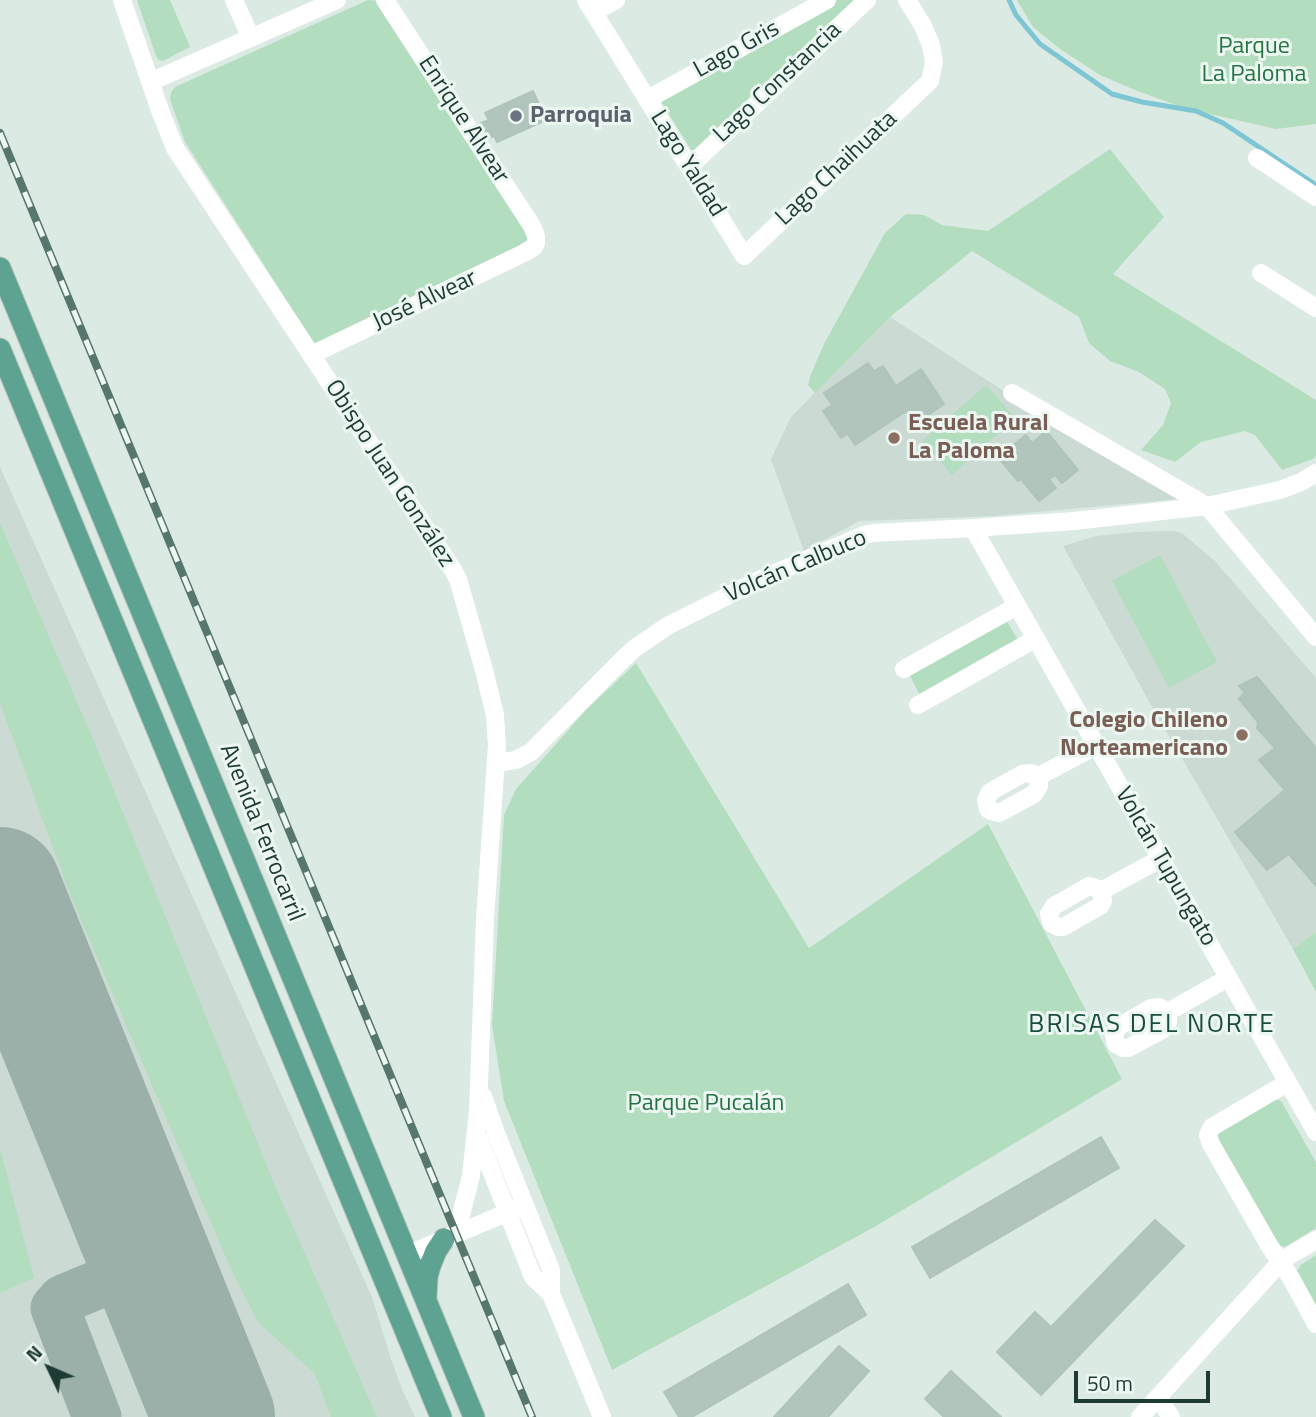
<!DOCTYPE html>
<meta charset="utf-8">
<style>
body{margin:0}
#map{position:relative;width:1316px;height:1417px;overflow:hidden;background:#dceae4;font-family:"Titillium Web",sans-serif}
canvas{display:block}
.north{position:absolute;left:14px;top:1333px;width:70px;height:70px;-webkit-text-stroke:5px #edf7f2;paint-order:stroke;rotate:314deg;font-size:19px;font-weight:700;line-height:28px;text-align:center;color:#1d3a33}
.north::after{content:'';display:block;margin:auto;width:24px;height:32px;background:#1d3a33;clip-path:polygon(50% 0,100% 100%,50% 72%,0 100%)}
.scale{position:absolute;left:1074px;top:1371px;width:136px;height:32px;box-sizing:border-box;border:4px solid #1d3a33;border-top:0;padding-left:9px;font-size:21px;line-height:24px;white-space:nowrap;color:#1d3a33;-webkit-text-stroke:5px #edf7f2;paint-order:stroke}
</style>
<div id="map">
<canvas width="1316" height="1417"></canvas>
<div class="north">N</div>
<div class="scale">50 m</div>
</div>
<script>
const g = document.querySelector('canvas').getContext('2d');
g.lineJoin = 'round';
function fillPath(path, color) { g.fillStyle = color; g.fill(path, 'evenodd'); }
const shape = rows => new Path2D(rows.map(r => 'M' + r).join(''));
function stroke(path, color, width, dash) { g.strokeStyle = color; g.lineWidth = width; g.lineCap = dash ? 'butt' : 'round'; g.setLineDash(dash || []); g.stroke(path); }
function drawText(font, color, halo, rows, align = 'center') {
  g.font = font + ' "Titillium Web",sans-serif'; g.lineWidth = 6; g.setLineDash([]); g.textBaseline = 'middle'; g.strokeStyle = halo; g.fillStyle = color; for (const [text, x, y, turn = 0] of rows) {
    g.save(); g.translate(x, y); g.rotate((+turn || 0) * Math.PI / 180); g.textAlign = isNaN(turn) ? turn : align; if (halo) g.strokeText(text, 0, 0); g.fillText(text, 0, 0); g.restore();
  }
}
fillPath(shape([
 [890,317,1036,412,1179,499,994,516,859,521,804,551,771,459,791,417],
 [0,467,372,1297,391,1359,402,1389,415,1417,0,1417],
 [1173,531,1182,533,1215,561,1316,678,1316,932,1293,949,1156,714,1063,546,1096,536,1135,532]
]), '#cbdad3');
fillPath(shape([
 [137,0,170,0,190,47,163,61,159,60,156,56],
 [368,0,380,1,530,235,530,242,324,343,314,343,185,142,170,99,171,92,175,87],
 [836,0,856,0,693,153,659,98],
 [1017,0,1316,0,1316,124,1276,129,1184,108,1135,90,1100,75,1060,49,1033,27],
 [1110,149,1164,217,1113,274,1316,400,1316,456,1313,459,1282,470,1255,435,1245,431,1201,442,1175,462,1141,450,1163,425,1171,403,1165,389,1139,372,1110,361,1089,343,1079,317,972,251,890,317,815,393,808,385,811,374,824,344,885,233,906,214,924,215,942,225,988,231],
 [986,385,1015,418,952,475,922,441],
 [0,523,93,739,275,1186,377,1417,331,1417,315,1374,258,1322,231,1269,70,894,0,703],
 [1160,555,1217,662,1169,688,1112,581],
 [1006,620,1018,640,921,697,909,674],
 [636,663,809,948,988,824,1122,1079,876,1226,612,1370,504,1101,492,1025,504,815,516,789,540,762,587,709],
 [1316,932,1316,992,1293,949],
 [1274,1099,1281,1101,1316,1162,1316,1228,1285,1247,1278,1245,1217,1142,1217,1135,1220,1131],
 [0,1148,34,1278,0,1293],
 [1316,1255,1316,1313,1296,1272,1301,1265]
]), '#b3ddbf');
stroke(shape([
 [1009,0,1016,15,1040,44,1112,94,1142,102,1196,111,1223,123,1316,185]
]), '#7fc6d4', 5);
stroke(shape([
 [97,1417,55,1308,63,1299,152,1262]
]), '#9ab0a9', 49);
stroke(shape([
 [0,888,214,1417]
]), '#9ab0a9', 122);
const building = shape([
 [533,91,546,120,497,142,494,136,488,138,481,123,489,120,485,113,533,91],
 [868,363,874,371,883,366,896,386,921,369,944,404,914,425,906,411,855,445,848,434,841,438,823,411,832,405,824,393,868,363],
 [1046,431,1078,470,1062,483,1055,475,1049,479,1056,488,1039,501,1021,479,1018,481,998,457,1026,435,1032,443,1046,431],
 [1257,677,1316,748,1316,886,1289,854,1267,870,1235,832,1285,790,1259,760,1275,748,1257,728,1258,722,1239,699,1245,692,1239,686,1257,677],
 [1101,1137,1119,1168,930,1278,912,1247,1101,1137],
 [1155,1220,1184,1246,1041,1395,997,1352,1035,1312,1051,1327,1155,1220],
 [848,1284,866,1315,692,1417,679,1417,664,1392,848,1284],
 [839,1346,869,1371,828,1417,774,1417,839,1346],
 [951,1371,1001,1417,944,1417,925,1399,951,1371]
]);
fillPath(building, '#b2c5bd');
stroke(building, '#afc4bb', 2);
const primary = shape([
 [0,268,474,1417],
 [0,349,441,1417],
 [426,1298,427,1277,430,1266,436,1251,444,1239]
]);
stroke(primary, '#bbc4c2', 23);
stroke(shape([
 [122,0,161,113,175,148,453,570,458,579,484,670,495,715,497,745,485,919,478,1112,471,1176,456,1234],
 [234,0,251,38],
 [586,0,744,256,930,81,934,62,931,45,923,26,907,0],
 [594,12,616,0],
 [150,82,337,0],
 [648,99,827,0],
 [1257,158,1316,197],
 [689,167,867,0],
 [1261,273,1316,308],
 [311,355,524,253,534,247,536,243,536,236,532,226,385,0],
 [1012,393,1207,506,1316,637],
 [973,528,1316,1132],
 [904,669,1017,606],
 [918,705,1035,639],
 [496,763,516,760,531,752,624,658,635,648,669,625,759,580,864,535,873,533,973,528,1074,521,1207,506,1280,490,1301,482,1316,473],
 [1030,773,1034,774,1039,781,1039,786,1034,794,999,813,991,811,988,809,986,800,990,792,1022,774,1030,773],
 [1037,777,1096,746],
 [1089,886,1094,887,1101,891,1103,901,1100,906,1063,927,1058,927,1051,923,1049,914,1054,906,1089,886],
 [1101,891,1160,859],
 [1159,1007,1163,1009,1168,1016,1168,1022,1162,1030,1128,1048,1123,1048,1116,1044,1114,1035,1118,1027,1151,1008,1159,1007],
 [1166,1013,1228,978],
 [1287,1083,1212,1127,1208,1135,1211,1144,1269,1245,1291,1278,1316,1324],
 [483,1096,496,1133,551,1270,551,1294],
 [478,1137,533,1277,551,1294,602,1417],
 [406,1255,516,1209],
 [1158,1397,1171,1417],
 [1140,1417,1276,1267,1287,1257,1316,1240]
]), '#fff', 18);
stroke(primary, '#5ea392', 21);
const rail = shape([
 [0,133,532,1417]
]);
stroke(rail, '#57766e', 8);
stroke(rail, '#edf7f2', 5, [16]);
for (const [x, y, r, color] of [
 [516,116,7,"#6b7280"],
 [894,438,7,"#8d6e63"],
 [1242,735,7,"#8d6e63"]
]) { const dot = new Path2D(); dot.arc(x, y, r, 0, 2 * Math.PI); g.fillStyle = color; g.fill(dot); stroke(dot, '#edf7f2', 2.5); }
drawText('24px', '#257344', '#edf7f2', [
 ["Parque",1254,47],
 ["La Paloma",1254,75],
 ["Parque Pucalán",706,1104]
]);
drawText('24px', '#1d3a33', '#edf7f2', [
 ["Lago Gris",737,50,-29],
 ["Lago Constancia",778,83,-43],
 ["Enrique Alvear",463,120,57],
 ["Lago Yaldad",687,164,58],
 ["Lago Chaihuata",837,169,-43],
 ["José Alvear",425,301,-25],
 ["Obispo Juan González",389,474,57],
 ["Volcán Calbuco",796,567,-23],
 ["Avenida Ferrocarril",261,833,68],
 ["Volcán Tupungato",1165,867,60]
]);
drawText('bold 24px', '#5b616d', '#edf7f2', [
 ["Parroquia",530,116]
], 'left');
drawText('bold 24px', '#785e54', '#edf7f2', [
 ["Escuela Rural",908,424],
 ["La Paloma",908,452],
 ["Colegio Chileno",1228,721,"right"],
 ["Norteamericano",1228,749,"right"]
], 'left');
g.letterSpacing = '2px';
drawText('26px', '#194d41', '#edf7f2', [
 ["BRISAS DEL NORTE",1152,1026]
]);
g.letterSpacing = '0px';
</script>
